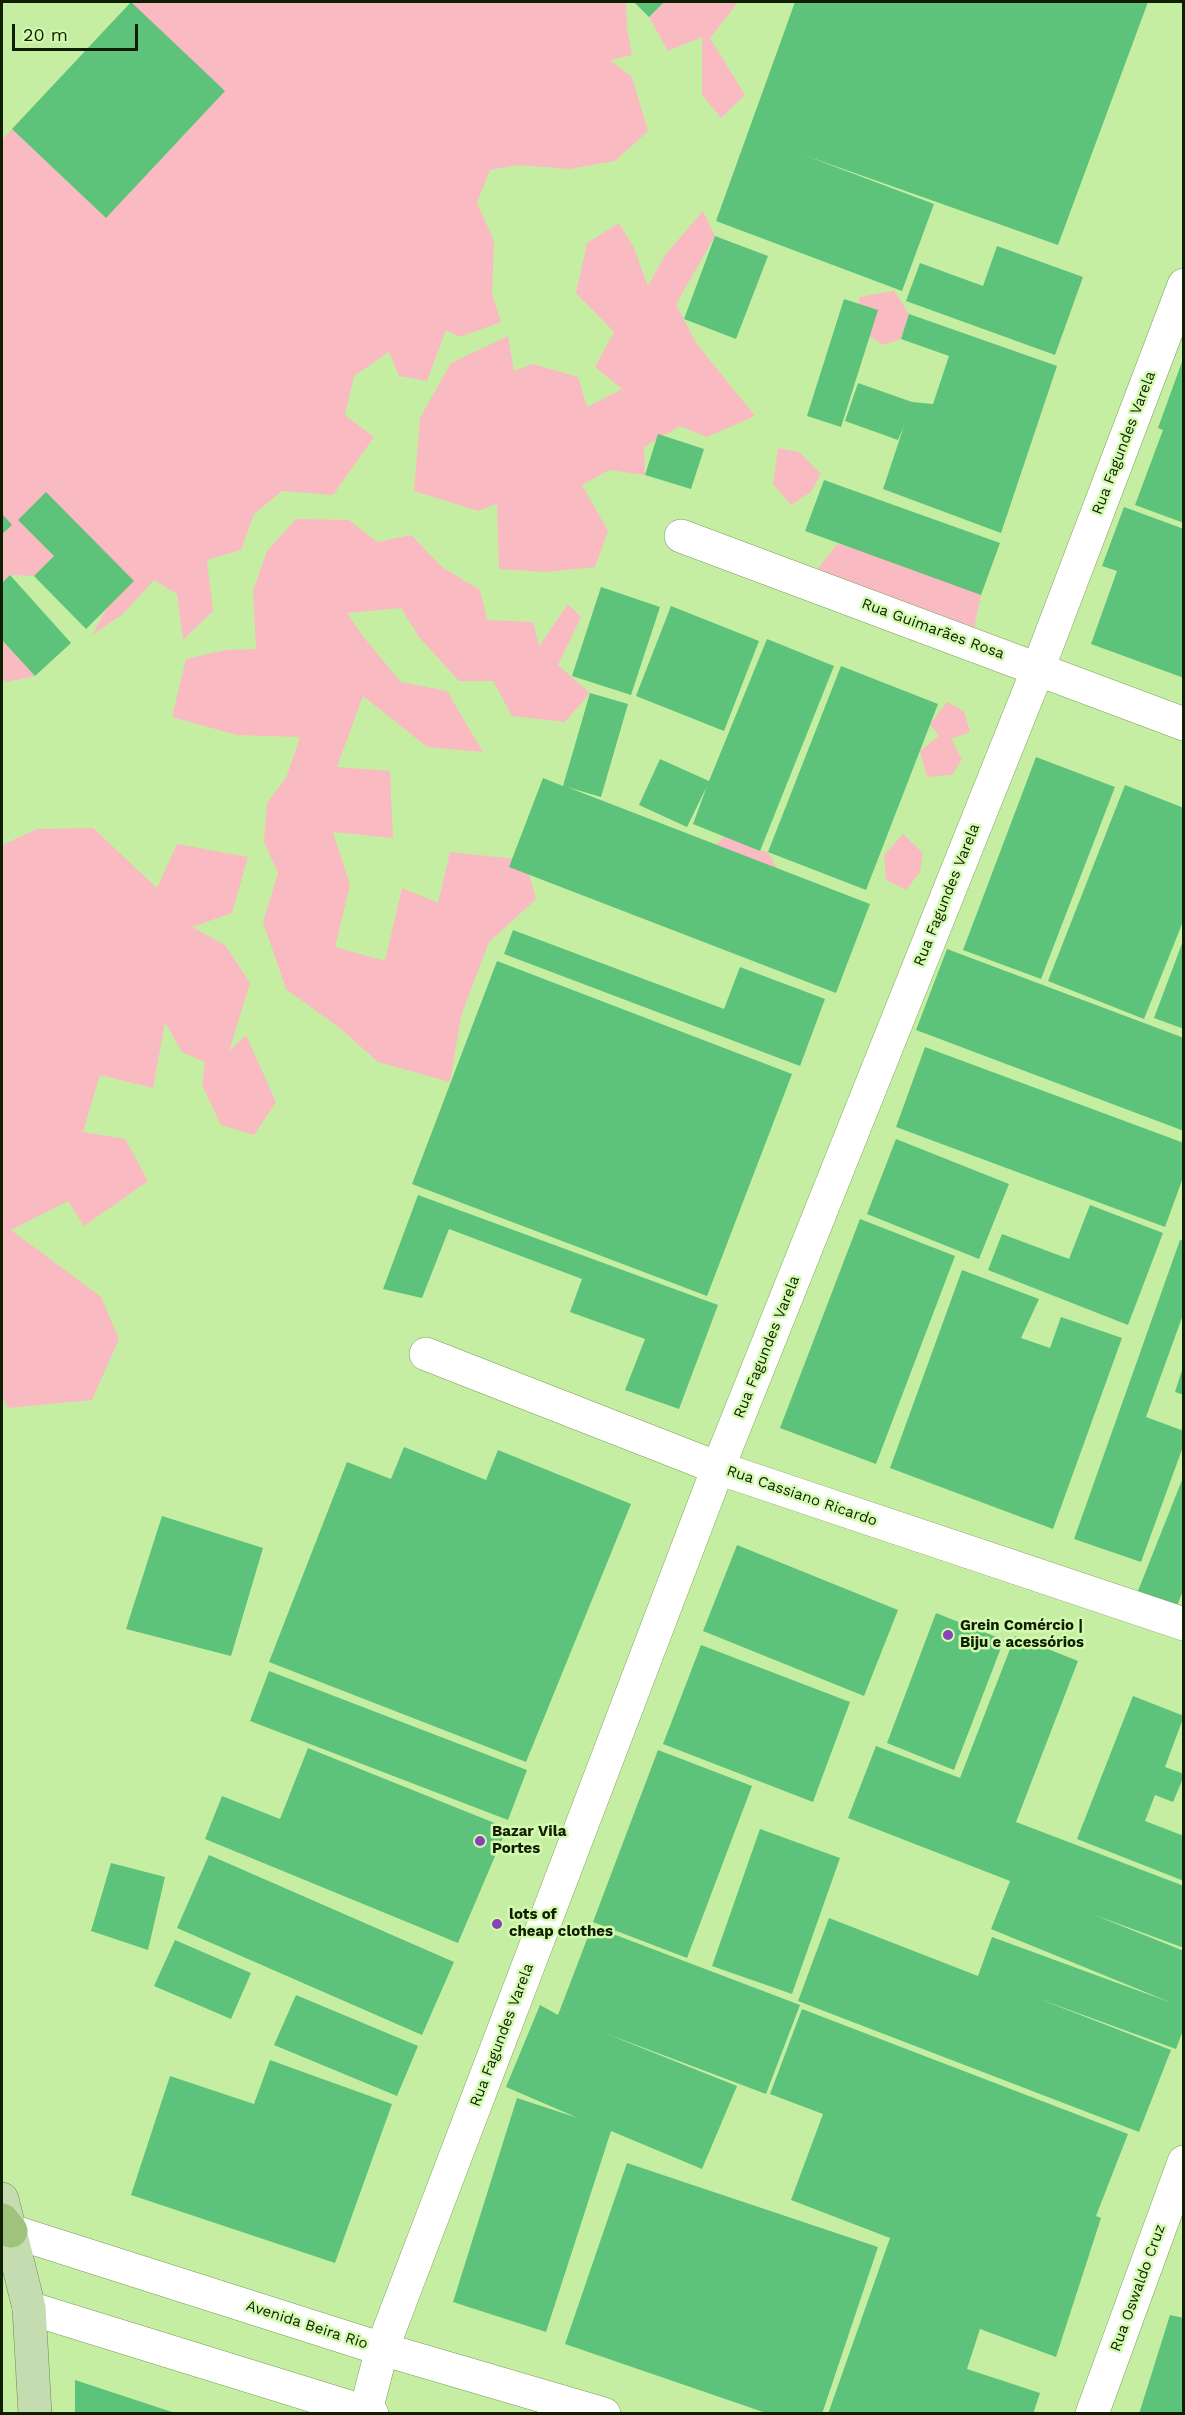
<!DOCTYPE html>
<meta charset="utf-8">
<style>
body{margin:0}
#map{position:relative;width:1185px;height:2415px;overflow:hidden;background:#c6eea3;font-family:"Work Sans",sans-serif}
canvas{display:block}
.frame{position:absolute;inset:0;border:3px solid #101e02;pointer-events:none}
.scale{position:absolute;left:12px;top:24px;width:126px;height:27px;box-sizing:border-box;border:3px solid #101e02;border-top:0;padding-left:8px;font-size:18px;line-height:21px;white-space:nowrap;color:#101e02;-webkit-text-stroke:4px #d3fbb0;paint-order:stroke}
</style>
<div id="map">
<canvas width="1185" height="2415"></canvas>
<div class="frame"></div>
<div class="scale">20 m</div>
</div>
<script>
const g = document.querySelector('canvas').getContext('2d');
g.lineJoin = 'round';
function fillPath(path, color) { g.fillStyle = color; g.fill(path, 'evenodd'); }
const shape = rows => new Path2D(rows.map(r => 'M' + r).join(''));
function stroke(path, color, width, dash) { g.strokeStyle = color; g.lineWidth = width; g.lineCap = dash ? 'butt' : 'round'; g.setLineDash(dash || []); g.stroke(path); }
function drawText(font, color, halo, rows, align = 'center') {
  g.font = font + ' "Work Sans",sans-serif'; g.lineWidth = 5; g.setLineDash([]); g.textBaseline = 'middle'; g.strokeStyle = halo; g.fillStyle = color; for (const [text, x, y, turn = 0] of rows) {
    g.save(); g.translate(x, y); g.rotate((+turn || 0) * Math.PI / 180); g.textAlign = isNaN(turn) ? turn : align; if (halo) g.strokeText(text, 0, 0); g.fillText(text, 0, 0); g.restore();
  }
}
fillPath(shape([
 [131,2,626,2,627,28,632,55,610,60,632,77,648,131,615,161,569,169,518,165,490,170,477,203,494,241,492,294,501,322,460,337,446,330,427,381,399,376,389,352,354,376,345,415,374,437,333,495,282,491,254,514,241,550,207,560,213,611,183,640,177,594,154,580,123,614,92,635,107,608,133,581,19,520,54,556,34,576,10,575,2,583,2,140,12,129,106,218],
 [664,2,736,2,736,5,710,38,745,95,721,118,702,95,702,37,668,51,649,17],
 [703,211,715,236,676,304,696,343,755,416,707,437,680,426,644,447,645,475,609,470,582,485,608,531,595,567,546,572,499,569,497,504,478,511,414,491,420,418,451,363,508,336,514,371,533,364,578,377,587,407,622,389,595,367,614,332,576,293,587,243,619,223,634,248,648,286,665,255],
 [894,291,909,314,901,339,883,345,858,328,859,297],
 [778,448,799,452,821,474,811,492,791,505,773,484],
 [296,519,349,520,377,542,411,535,442,567,480,590,487,620,533,622,539,646,568,604,581,617,558,665,590,693,565,722,512,716,493,681,459,681,419,637,401,608,347,613,365,639,401,682,447,691,483,752,427,747,363,696,337,767,390,771,393,838,333,832,350,885,335,947,385,961,402,888,438,903,450,852,525,860,536,899,489,942,461,1016,450,1082,378,1062,341,1029,286,989,263,922,278,873,264,842,267,803,286,778,300,737,237,735,172,717,186,659,225,650,256,649,253,591,267,551],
 [837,544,943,573,981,595,975,624,977,640,955,657,934,641,812,576],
 [2,640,35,676,6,682,2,677],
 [947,702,964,711,970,732,951,739,962,759,952,775,927,777,920,751,939,736,930,724],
 [93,828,157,888,177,844,248,857,232,913,192,927,225,945,250,983,229,1051,246,1035,276,1102,254,1135,221,1125,202,1085,205,1062,182,1052,165,1022,153,1088,100,1075,83,1132,125,1139,148,1181,84,1226,68,1201,11,1230,101,1297,119,1339,92,1400,8,1408,2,1396,2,845,37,829],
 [732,830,754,849,768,852,777,868,763,881,705,854],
 [903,834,923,853,920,872,906,890,886,880,884,855]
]), '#fabac2');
fillPath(shape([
 [131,2,225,91,106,218,12,129],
 [634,2,664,2,649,17],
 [795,2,1148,2,1058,245,801,154,934,204,902,291,716,221],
 [715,236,768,256,736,339,684,319],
 [997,246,1083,277,1055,355,906,301,920,263,983,286],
 [844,299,878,310,841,427,807,416],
 [909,314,1057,366,1001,533,883,489,904,426,898,440,845,421,858,383,912,402,933,404,949,356,901,339],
 [1183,359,1184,359,1184,523,1135,505,1163,430,1158,428],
 [658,434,704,449,691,489,645,475],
 [824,480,1000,543,981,595,805,531],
 [46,492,134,581,86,629,34,576,54,556,18,520],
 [1124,507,1184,529,1184,678,1091,644,1117,571,1102,566],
 [2,514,12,525,2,534],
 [10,575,71,643,35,676,2,640,2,583],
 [601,587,660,607,631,695,572,676],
 [671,606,759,641,724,731,636,696],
 [767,639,834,666,760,851,693,824,707,786,687,827,639,805,660,759,709,781],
 [841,666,938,704,866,890,768,852],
 [590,693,628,704,601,797,567,787,870,904,836,993,509,867,543,778,563,786],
 [1036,757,1115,787,1041,979,963,950],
 [1125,785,1184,808,1184,919,1144,1019,1048,981],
 [513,930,724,1009,740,967,825,999,800,1066,504,954],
 [1183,941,1184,941,1184,1029,1154,1018],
 [947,949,1184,1038,1184,1131,916,1030],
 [497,961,792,1074,707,1296,412,1184],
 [925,1047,1184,1143,1184,1175,1165,1227,896,1127],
 [896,1139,1009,1184,979,1259,867,1214],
 [418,1195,718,1305,679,1409,625,1390,645,1339,570,1312,582,1279,449,1229,422,1298,383,1289],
 [1090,1205,1163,1233,1128,1325,988,1270,1002,1234,1069,1259],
 [860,1219,955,1256,876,1464,780,1428],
 [1180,1240,1184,1241,1184,1312,1146,1417,1184,1431,1184,1444,1141,1562,1074,1539],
 [962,1270,1039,1299,1021,1338,1050,1348,1061,1317,1122,1338,1053,1529,890,1468],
 [1183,1367,1184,1367,1184,1395,1175,1392],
 [404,1447,486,1480,498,1450,631,1504,526,1762,269,1662,347,1462,391,1479],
 [1184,1475,1184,1588,1177,1606,1138,1591],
 [162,1516,263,1548,231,1656,126,1629],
 [737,1545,898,1610,864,1696,703,1631],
 [936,1613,1004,1640,954,1770,887,1743],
 [1015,1636,1078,1661,1016,1822,1184,1886,1184,1948,1092,1914,1184,1951,1184,2028,1176,2049,1034,1997,1171,2050,1139,2132,798,2001,829,1918,978,1976,992,1937,1172,2003,991,1929,1010,1881,848,1818,876,1746,960,1778],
 [701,1645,850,1702,813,1802,663,1744],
 [269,1671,527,1770,508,1820,250,1721],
 [1133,1696,1184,1716,1165,1767,1184,1774,1184,1776,1173,1802,1155,1795,1145,1821,1184,1836,1184,1881,1077,1839],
 [308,1748,507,1828,458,1943,205,1839,222,1796,280,1819],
 [658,1750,752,1786,687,1958,593,1922],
 [760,1829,840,1858,792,1994,712,1966],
 [209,1855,454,1962,422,2035,177,1928],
 [111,1863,165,1877,148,1950,91,1931],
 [592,1926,800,2005,766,2094,602,2032,737,2086,702,2169,611,2131,546,2332,453,2302,517,2098,578,2118,506,2087,540,2005,558,2015],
 [175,1940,251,1973,231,2019,154,1986],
 [296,1995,418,2046,397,2096,274,2045],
 [802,2009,1128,2134,1096,2216,1101,2218,1056,2357,980,2329,967,2369,1040,2393,1033,2414,828,2414,890,2238,791,2200,823,2114,770,2094],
 [270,2060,392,2104,335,2263,131,2195,170,2076,254,2104],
 [627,2163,878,2247,822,2414,769,2414,565,2344],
 [1170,2315,1184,2318,1184,2414,1139,2414],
 [75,2380,175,2413,175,2414,75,2414]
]), '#5dc27a');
const street = shape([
 [681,536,1184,724],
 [426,1354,718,1468,1184,1624],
 [365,2414,382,2349,718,1468,1038,669,1184,285],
 [1092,2414,1184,2162]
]);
const secondary = shape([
 [11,2231,382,2349,604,2414],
 [29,2308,372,2414]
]);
const primary = shape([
 [2,2199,29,2308,35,2414]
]);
const highway = shape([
 [2,2220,11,2231]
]);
stroke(street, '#789d55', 34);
stroke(secondary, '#789d55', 34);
stroke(primary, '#6d8951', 34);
stroke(highway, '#6d8951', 34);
stroke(street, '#fff', 33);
stroke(secondary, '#fff', 33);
stroke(primary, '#c5dbb0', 33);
stroke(highway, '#9fc37c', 33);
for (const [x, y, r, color] of [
 [948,1635,6,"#8a42b4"],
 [480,1841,6,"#8a42b4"],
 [497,1924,6,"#8a42b4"]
]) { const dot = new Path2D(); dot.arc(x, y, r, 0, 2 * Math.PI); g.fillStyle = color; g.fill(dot); stroke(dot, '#d3fbb0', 2); }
drawText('15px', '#101e02', '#d3fbb0', [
 ["Rua Fagundes Varela",1124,443,-69],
 ["Rua Guimarães Rosa",933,629,20],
 ["Rua Fagundes Varela",947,895,-68],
 ["Rua Fagundes Varela",767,1347,-68],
 ["Rua Cassiano Ricardo",802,1496,19],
 ["Rua Fagundes Varela",502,2035,-69],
 ["Rua Oswaldo Cruz",1138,2288,-70],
 ["Avenida Beira Rio",307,2325,18]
]);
drawText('bold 15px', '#101e02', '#d3fbb0', [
 ["Grein Comércio |",960,1626],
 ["Biju e acessórios",960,1643],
 ["Bazar Vila",492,1832],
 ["Portes",492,1849],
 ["lots of",509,1915],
 ["cheap clothes",509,1932]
], 'left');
</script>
